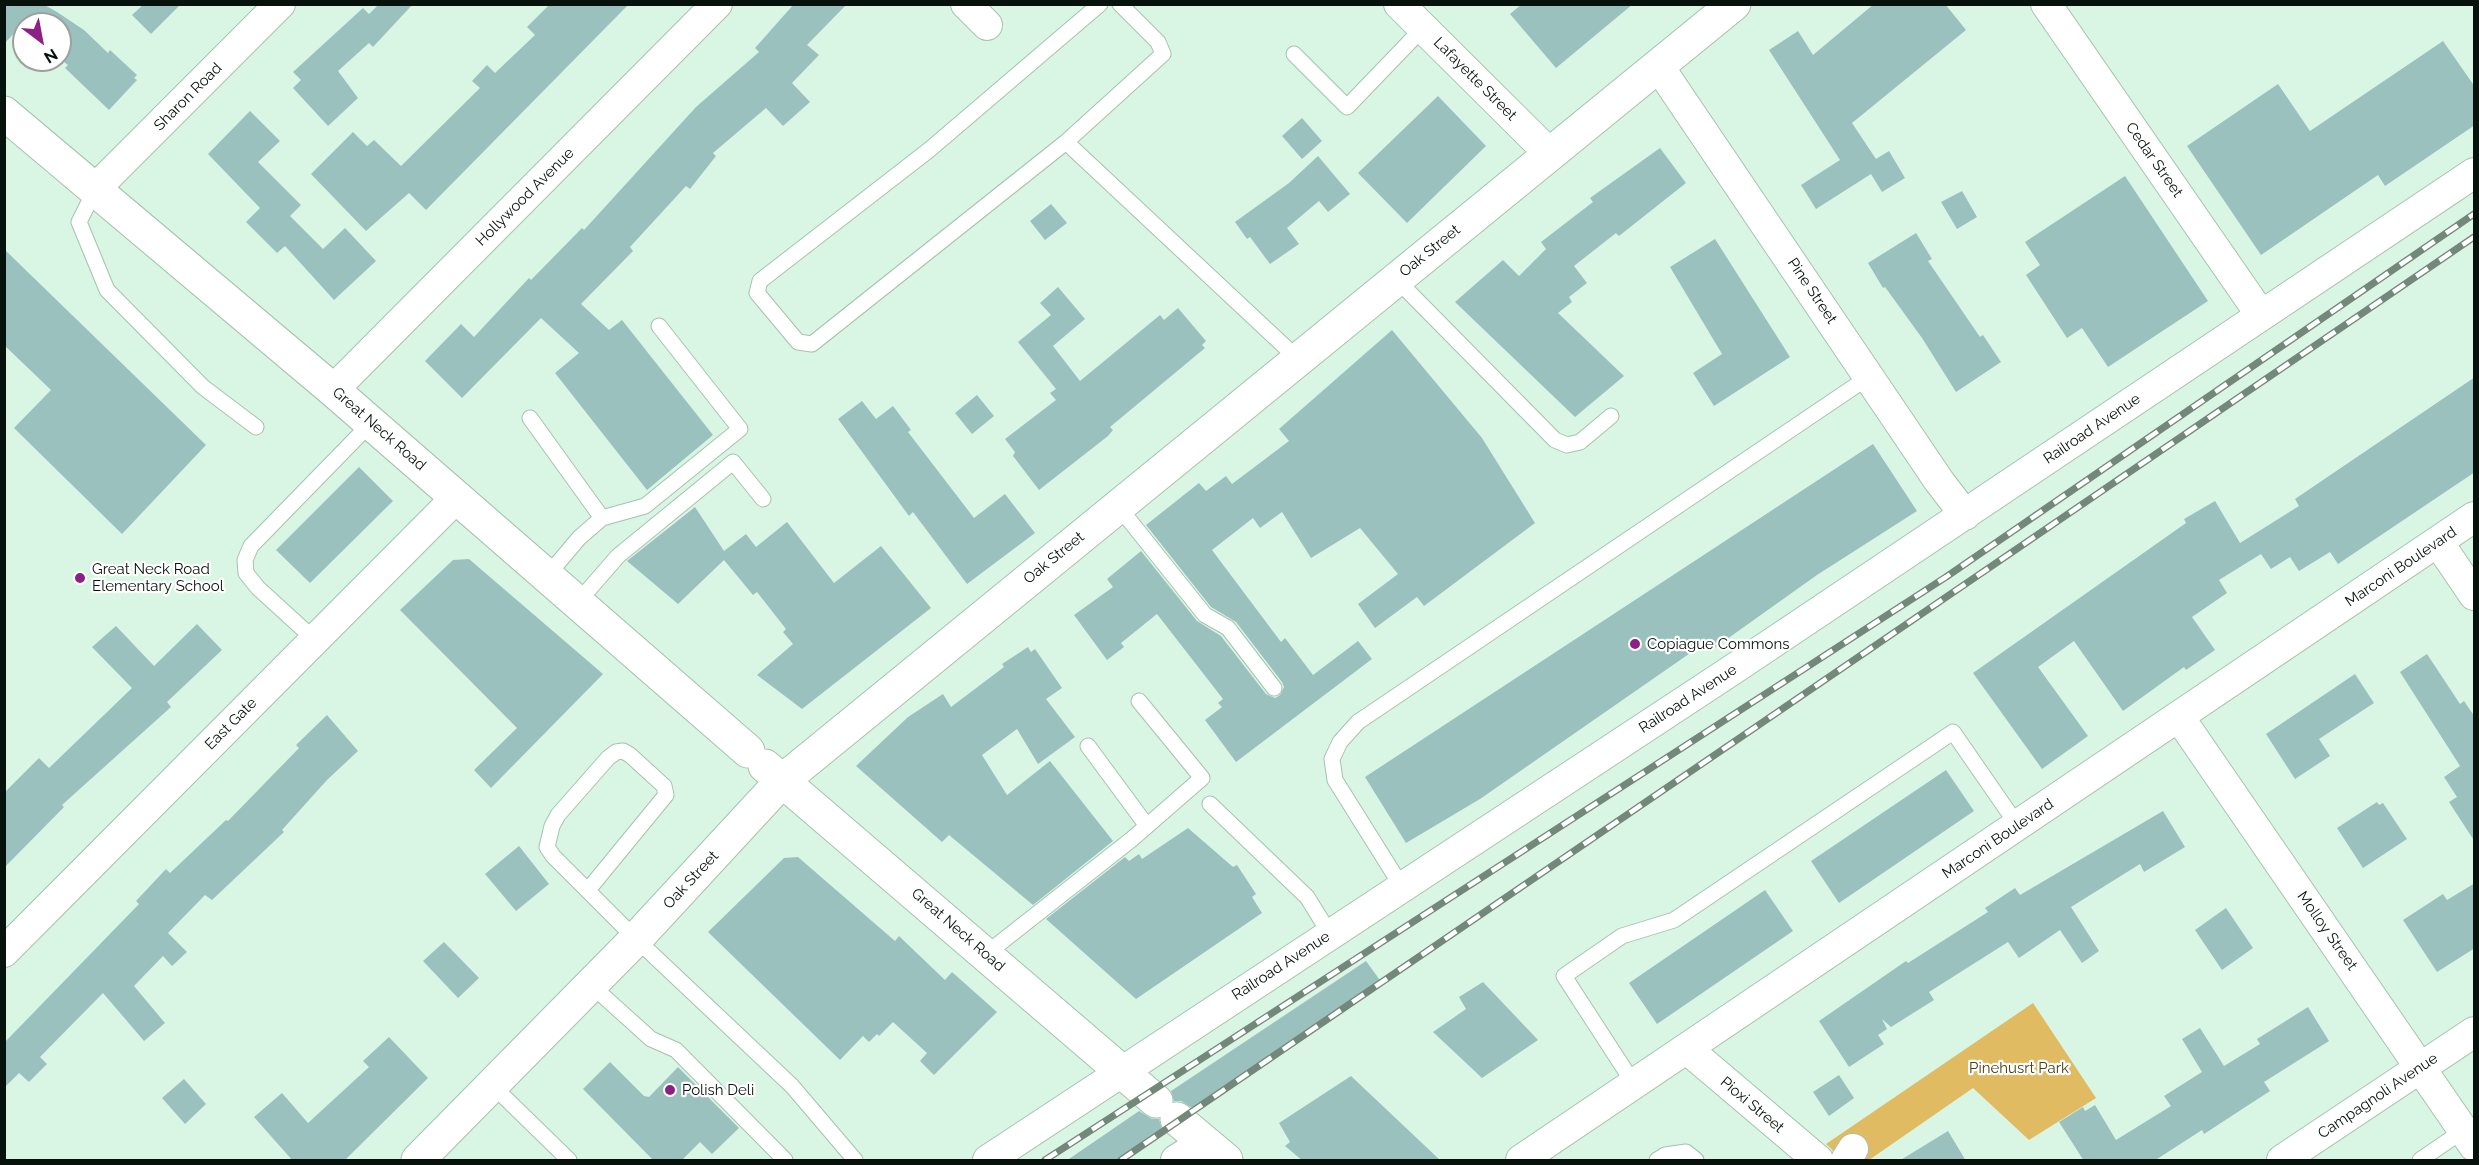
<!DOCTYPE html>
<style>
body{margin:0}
#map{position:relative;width:2479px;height:1165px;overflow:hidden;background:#d8f6e3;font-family:Raleway,sans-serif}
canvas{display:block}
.frame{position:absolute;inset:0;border:6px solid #08120c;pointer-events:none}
.north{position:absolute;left:12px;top:12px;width:60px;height:60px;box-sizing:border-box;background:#fff;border:2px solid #9ca09e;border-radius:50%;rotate:148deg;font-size:16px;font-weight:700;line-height:24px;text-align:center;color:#08120c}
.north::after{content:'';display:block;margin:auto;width:21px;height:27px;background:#8c2084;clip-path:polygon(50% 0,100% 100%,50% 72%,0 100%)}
</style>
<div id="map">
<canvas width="2479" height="1165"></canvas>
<div class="frame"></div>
<div class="north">N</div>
</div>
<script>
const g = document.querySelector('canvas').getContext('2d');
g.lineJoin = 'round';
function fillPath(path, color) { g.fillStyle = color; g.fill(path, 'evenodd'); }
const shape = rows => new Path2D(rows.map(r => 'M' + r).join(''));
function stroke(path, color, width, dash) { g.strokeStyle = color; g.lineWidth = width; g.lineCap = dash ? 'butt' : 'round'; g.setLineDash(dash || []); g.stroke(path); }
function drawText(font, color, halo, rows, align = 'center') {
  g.font = font + ' Raleway,sans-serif'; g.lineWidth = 4.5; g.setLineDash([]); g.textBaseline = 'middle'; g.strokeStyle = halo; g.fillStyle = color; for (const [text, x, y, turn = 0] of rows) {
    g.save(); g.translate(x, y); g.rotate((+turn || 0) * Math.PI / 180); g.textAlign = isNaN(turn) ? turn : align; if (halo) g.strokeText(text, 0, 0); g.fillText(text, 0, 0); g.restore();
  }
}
fillPath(shape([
 [2033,1003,2096,1098,2029,1140,1973,1088,1869,1160,1843,1160,1826,1144]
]), '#e0bb61');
fillPath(shape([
 [4,4,43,4,57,12,84,30,108,53,110,50,137,75,134,78,137,80,109,110,65,68,68,65,60,59,60,24,24,24,24,33,18,29,4,44],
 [144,4,181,4,151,34,132,15],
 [379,4,413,4,373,47,369,43,338,71,358,98,328,126,293,88,301,80,293,72,363,8,369,14],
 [550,4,629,4,426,210,409,193,366,231,311,174,353,132,367,146,374,140,401,166,480,88,472,81,487,65,495,73,535,35,527,27],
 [794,4,847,4,807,45,819,55,792,83,810,102,783,126,766,108,713,153,716,156,690,189,686,186,630,247,633,251,581,304,609,330,622,320,713,435,647,490,555,373,579,353,541,318,462,398,425,361,461,324,474,337,529,278,531,280,582,228,584,230,696,107,759,52,755,48],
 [1522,4,1633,4,1556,68,1510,14],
 [1874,4,1945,4,1966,30,1852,123,1876,159,1889,151,1905,178,1882,192,1871,174,1816,209,1801,185,1840,160,1769,50,1798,31,1813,55],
 [2443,41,2475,87,2475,125,2385,186,2378,175,2261,255,2187,146,2278,84,2310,131],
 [1438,96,1486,146,1407,223,1358,173],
 [250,111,280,141,258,162,301,205,290,216,323,249,345,228,376,261,334,300,285,246,277,253,246,222,260,208,208,154],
 [1302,118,1322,141,1302,159,1282,136],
 [1660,148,1686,183,1619,236,1616,233,1574,266,1587,283,1569,297,1572,302,1558,313,1624,376,1575,417,1455,302,1503,260,1519,276,1546,249,1541,242,1593,202,1590,198],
 [1318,156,1350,194,1328,212,1319,201,1287,228,1299,244,1270,264,1250,237,1247,239,1235,222,1289,183],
 [2125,176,2208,301,2108,367,2082,328,2067,338,2026,275,2040,265,2025,242],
 [1962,191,1977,217,1957,229,1941,202],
 [1051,204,1067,223,1045,240,1030,221],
 [1916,233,1932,259,1928,261,1980,337,1983,335,2001,362,1956,392,1922,338,1885,287,1883,288,1868,263],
 [1715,239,1790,357,1714,406,1693,373,1722,354,1670,267],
 [4,249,206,445,122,534,14,428,51,390,4,345],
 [1058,287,1085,319,1053,346,1080,381,1160,315,1164,320,1178,308,1206,341,1202,345,1205,348,1110,427,1113,430,1108,436,1039,490,1013,456,1015,452,1005,439,1056,400,1050,393,1056,389,1018,342,1051,315,1040,303],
 [1392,330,1482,438,1535,523,1424,606,1417,597,1375,628,1358,604,1398,574,1360,528,1311,558,1282,512,1260,528,1253,518,1212,550,1281,642,1285,638,1313,675,1358,641,1372,659,1236,762,1205,720,1222,707,1218,703,1223,699,1157,614,1121,643,1124,647,1107,660,1074,615,1113,587,1107,579,1141,551,1197,621,1221,636,1266,694,1275,698,1280,695,1284,687,1282,682,1236,622,1211,607,1146,525,1199,483,1206,491,1226,476,1232,484,1289,441,1279,429],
 [2475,377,2475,472,2338,564,2330,552,2299,571,2290,557,2271,569,2261,554,2219,580,2227,593,2192,617,2215,650,2186,670,2184,667,2123,711,2074,641,2038,667,2088,736,2042,769,1973,673,2186,523,2184,519,2215,501,2240,543,2299,506,2295,499],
 [977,395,994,416,972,434,955,413],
 [862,401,876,419,893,406,911,430,908,432,974,518,1005,494,1035,533,967,584,913,512,909,516,838,419],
 [1873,444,1917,511,1817,575,1713,649,1709,640,1480,799,1406,843,1365,777],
 [359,467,393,501,310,583,276,550],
 [695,507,724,551,746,534,756,547,787,522,834,583,881,546,931,608,802,709,757,675,793,644,783,632,786,629,757,592,753,595,724,560,678,604,627,561],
 [469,559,603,674,491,788,474,770,517,728,400,610,453,560],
 [197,624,222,650,167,702,171,707,62,805,64,807,4,868,4,793,39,758,49,768,132,688,92,647,116,626,154,666],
 [1028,647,1031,652,1035,649,1062,688,1046,699,1075,737,1038,764,1017,729,982,755,1007,795,1050,761,1113,841,1033,905,949,835,942,842,856,766,908,717,943,694,951,707,1004,667,1002,664],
 [2427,654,2460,704,2464,701,2475,717,2475,842,2449,802,2457,797,2444,777,2460,766,2400,672],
 [2355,674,2374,703,2319,739,2330,756,2295,779,2266,734],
 [327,715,358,751,327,780,282,830,284,832,212,900,205,895,168,933,187,952,172,966,163,956,134,986,165,1023,144,1041,103,993,40,1057,47,1064,29,1082,19,1073,4,1088,4,1043,139,904,136,901,166,869,170,873,226,820,228,821,299,748,296,745],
 [1946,770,1974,811,1839,903,1811,861],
 [2377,802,2379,805,2383,803,2407,839,2363,868,2337,828],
 [2163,811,2185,847,2144,872,2140,864,2071,907,2099,951,2082,963,2060,930,2019,958,2008,942,1929,992,1934,1000,1891,1027,1882,1019,1887,1029,1878,1035,1884,1044,1849,1067,1819,1021,1906,961,1908,963,1988,912,1985,908,2015,888,2020,895],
 [1188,828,1233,867,1237,865,1256,894,1252,897,1262,913,1136,999,1046,919,1125,857,1129,861,1139,854,1142,859],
 [519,846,549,884,516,911,485,874],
 [798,857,895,941,899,936,945,980,952,972,997,1012,934,1075,920,1061,927,1053,893,1022,879,1036,877,1034,869,1042,863,1036,840,1060,708,932,784,858],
 [2475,883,2475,948,2437,972,2403,920,2443,894,2447,900],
 [1765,890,1793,931,1657,1024,1629,983],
 [2226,908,2253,948,2222,970,2195,930],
 [444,942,479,978,458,998,423,961],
 [1366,961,1382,983,1194,1109,1181,1101,1174,1101,1171,1091],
 [1483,982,1538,1040,1482,1078,1433,1032,1466,1009,1459,997],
 [2308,1007,2329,1041,2264,1082,2270,1091,2204,1134,2202,1130,2154,1161,2084,1161,2059,1122,2083,1107,2085,1111,2095,1105,2116,1140,2171,1106,2164,1096,2202,1072,2182,1039,2200,1028,2224,1066,2260,1044,2257,1039],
 [389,1037,428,1078,344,1161,293,1161,254,1117,282,1093,308,1123,369,1067,363,1061],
 [610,1062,644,1096,649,1097,678,1067,739,1128,712,1154,700,1142,681,1161,654,1161,583,1089],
 [1839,1075,1854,1098,1829,1116,1813,1092],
 [1351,1076,1441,1161,1303,1161,1285,1146,1290,1142,1279,1123],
 [184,1079,206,1104,185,1124,162,1098],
 [1139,1111,1152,1119,1159,1119,1162,1130,1116,1161,1066,1161],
 [1948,1131,1966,1161,1899,1161]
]), '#9bc1bf');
const service = shape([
 [1100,4,929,150,760,281,757,293,798,342,812,344,1066,142,1163,54,1158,42,1120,4],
 [1294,54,1347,107,1423,28],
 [1066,142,1298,359],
 [96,188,79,222,107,290,203,387,256,427],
 [1396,279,1555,440,1567,445,1580,442,1611,416],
 [530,418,602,518,579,538,547,576],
 [1118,506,1205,615,1228,628,1274,688],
 [602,518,645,506,740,429,659,326],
 [578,602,618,556,733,462,763,499],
 [315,640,258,588,246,573,245,560,251,546,371,423],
 [1088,746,1147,826],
 [1210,804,1307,897,1330,934],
 [1402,887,1335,780,1332,759,1340,742,1358,722,1870,376],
 [588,890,666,795,664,786,630,755,623,751,616,752,608,758,558,815,552,826,547,847,553,856,636,939,792,1086,855,1160],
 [986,954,1132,839,1202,778,1139,701],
 [591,985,651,1039,676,1050,785,1160],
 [1634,1084,1564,976,1622,936,1674,920,1953,732,2018,826],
 [493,1086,569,1160],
 [1657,1160,1665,1155,1686,1152,1696,1160],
 [2420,1160,2464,1130]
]);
const minor = shape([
 [966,4,987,25],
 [1399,4,1550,154],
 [2046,4,2261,315],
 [1659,67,1939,481,1965,515],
 [96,188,280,4],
 [333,390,717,4],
 [2438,542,2474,595],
 [2179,717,2474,1146],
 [4,952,457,497],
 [1687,1049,1818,1160],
 [988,1160,1732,670,2474,173],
 [1176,1160,1204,1142],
 [1521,1160,2474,517],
 [1846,1160,1853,1149],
 [2282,1160,2474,1032]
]);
const secondary = shape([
 [4,113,333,390,748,751],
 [765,766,1156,1101],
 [1177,1119,1226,1160],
 [418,1160,636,939,782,781,1734,4]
]);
stroke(service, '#a5c2b0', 17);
stroke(minor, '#a5c2b0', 32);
stroke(secondary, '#a5c2b0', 35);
stroke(service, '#fff', 15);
stroke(minor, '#fff', 30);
stroke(secondary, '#fff', 33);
const rail = shape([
 [1045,1160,1946,577,2474,214],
 [1121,1160,2474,237]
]);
stroke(rail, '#73877a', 7);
stroke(rail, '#fff', 4.5, [14]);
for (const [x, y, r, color] of [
 [80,578,6,"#8c2084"],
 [1635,644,6,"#8c2084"],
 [670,1090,6,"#8c2084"]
]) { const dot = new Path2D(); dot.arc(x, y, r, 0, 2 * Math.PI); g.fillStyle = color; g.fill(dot); stroke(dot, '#fff', 2); }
drawText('15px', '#08120c', '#fff', [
 ["Lafayette Street",1475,79,45],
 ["Sharon Road",188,97,-45],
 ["Cedar Street",2154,160,55],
 ["Hollywood Avenue",525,197,-45],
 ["Oak Street",1430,251,-39],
 ["Pine Street",1812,291,56],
 ["Great Neck Road",379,429,41],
 ["Railroad Avenue",2092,429,-34],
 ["Oak Street",1054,558,-39],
 ["Marconi Boulevard",2401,567,-34],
 ["Railroad Avenue",1688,699,-33],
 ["East Gate",231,724,-45],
 ["Marconi Boulevard",1998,839,-34],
 ["Oak Street",691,880,-47],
 ["Great Neck Road",958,930,41],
 ["Molloy Street",2327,931,55],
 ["Railroad Avenue",1281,966,-33],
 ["Campagnoli Avenue",2378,1096,-34],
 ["Pioxi Street",1752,1105,40]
]);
drawText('15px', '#08120c', '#fff', [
 ["Great Neck Road",92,569],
 ["Elementary School",92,586],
 ["Copiague Commons",1647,644],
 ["Polish Deli",682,1090]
], 'left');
drawText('15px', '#4d3d16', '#fff', [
 ["Pinehusrt Park",2019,1068]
]);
</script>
